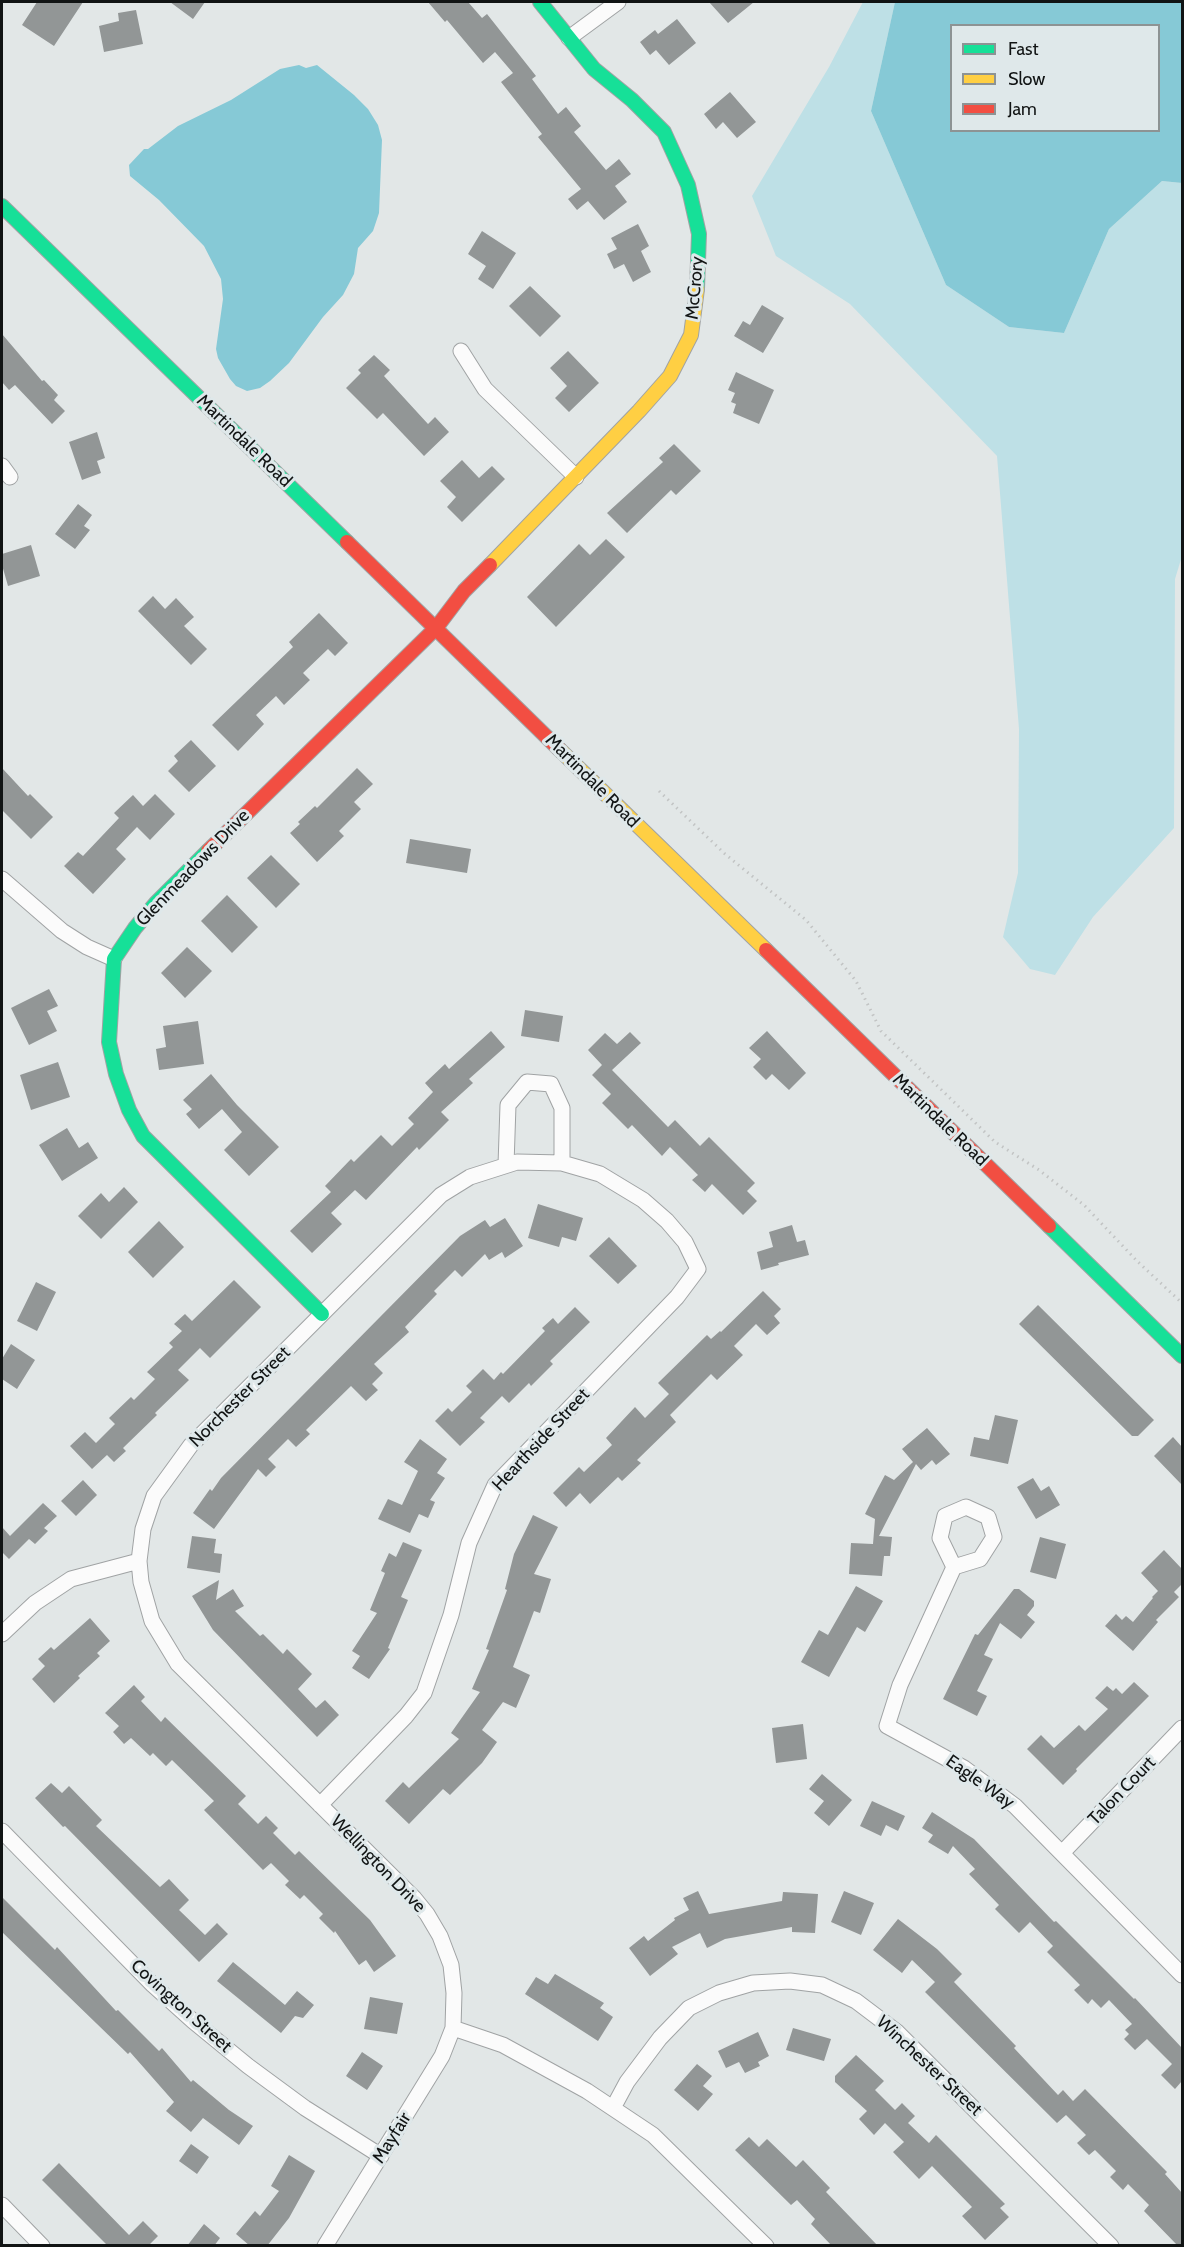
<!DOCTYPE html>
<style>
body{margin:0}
#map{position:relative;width:1184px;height:2247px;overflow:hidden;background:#e2e7e7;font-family:Cabin,sans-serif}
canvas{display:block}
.frame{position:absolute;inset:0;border:3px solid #111414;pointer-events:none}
.legend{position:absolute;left:950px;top:24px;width:210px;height:108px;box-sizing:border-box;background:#dfe8ea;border:2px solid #8d9394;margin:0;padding:8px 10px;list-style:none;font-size:18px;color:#111414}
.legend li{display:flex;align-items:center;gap:12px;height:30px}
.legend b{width:30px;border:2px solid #8d9394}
</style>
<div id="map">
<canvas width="1184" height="2247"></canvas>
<div class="frame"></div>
<ul class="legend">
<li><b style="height:8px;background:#16e098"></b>Fast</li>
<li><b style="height:8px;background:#ffcf43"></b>Slow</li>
<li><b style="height:8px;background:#f24e42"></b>Jam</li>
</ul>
</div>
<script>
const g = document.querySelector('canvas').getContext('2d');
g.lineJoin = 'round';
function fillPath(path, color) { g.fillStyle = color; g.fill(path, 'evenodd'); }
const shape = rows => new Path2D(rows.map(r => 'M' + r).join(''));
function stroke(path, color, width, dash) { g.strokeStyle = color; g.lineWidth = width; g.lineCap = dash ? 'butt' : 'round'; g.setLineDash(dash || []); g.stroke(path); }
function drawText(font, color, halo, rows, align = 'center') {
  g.font = font + ' Cabin,sans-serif'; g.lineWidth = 6; g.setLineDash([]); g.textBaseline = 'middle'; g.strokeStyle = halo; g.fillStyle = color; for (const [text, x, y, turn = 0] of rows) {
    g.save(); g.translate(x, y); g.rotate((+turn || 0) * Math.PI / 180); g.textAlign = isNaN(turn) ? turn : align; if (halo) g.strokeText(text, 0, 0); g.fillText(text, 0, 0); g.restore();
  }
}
fillPath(shape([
 [863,2,895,2,871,111,946,285,1009,327,1064,333,1109,229,1162,181,1182,183,1182,556,1175,579,1174,828,1093,917,1055,975,1030,969,1003,937,1018,873,1019,729,997,456,850,304,776,256,752,196,829,67]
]), '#bee0e6');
fillPath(shape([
 [895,2,1182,2,1182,183,1162,181,1109,229,1064,333,1009,327,946,285,871,111],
 [952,26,1158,26,1158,130,952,130],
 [299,65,306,68,317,65,354,95,368,109,378,125,382,140,379,213,373,231,358,248,354,274,343,295,323,317,289,363,270,381,260,388,247,391,236,386,230,379,218,358,216,349,223,299,221,279,204,246,159,200,130,176,129,165,144,149,148,149,178,126,231,100,280,69]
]), '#86c9d6');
fillPath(shape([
 [37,2,83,2,54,46,22,25],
 [170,2,205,2,193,19],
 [428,2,468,2,482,18,487,14,536,76,532,79,558,114,566,107,581,126,574,132,606,170,619,159,631,174,615,186,627,202,604,220,588,201,577,210,568,199,581,189,538,137,542,134,501,82,513,73,495,52,483,63,447,20,445,22],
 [709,2,754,2,728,23],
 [136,10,143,44,104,52,99,26,119,21,118,13],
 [677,19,696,43,669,65,656,50,650,55,640,42,655,30,658,34],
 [730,92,756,122,737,138,723,122,716,129,704,114],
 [638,224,649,246,641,251,651,272,633,282,624,264,614,269,607,254,617,249,611,238],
 [482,231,516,253,493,289,478,279,486,266,468,254],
 [530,286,561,316,540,337,509,306],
 [762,305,784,318,763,353,734,336,743,321,750,325],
 [2,334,42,381,44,380,58,395,54,400,65,411,52,424,15,385,9,390,2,382],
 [568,351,599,383,569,412,555,398,567,386,550,368],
 [374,355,390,370,384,376,428,424,435,417,449,432,424,456,383,413,377,419,346,388,361,373,358,370],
 [736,372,774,390,759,424,733,413,736,404,731,402,735,393,728,390],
 [97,432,105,458,97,461,101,473,82,480,69,442],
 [674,444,701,471,676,495,671,490,627,533,607,513,663,462,659,458],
 [462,460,479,478,492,466,505,479,462,522,447,507,456,497,440,481],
 [78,504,92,515,84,526,90,530,75,549,55,534],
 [606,539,625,557,556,627,527,597,579,544,590,555],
 [31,545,40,576,8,586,2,565,2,554],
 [153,596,165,609,176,598,194,617,184,626,207,649,191,665,138,611],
 [319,613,348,643,335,656,328,649,303,673,310,680,284,705,276,696,256,715,264,724,238,751,212,725,293,647,289,642],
 [191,740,216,766,189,792,168,771,178,761,174,756],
 [2,768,28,796,30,794,53,817,31,839,2,810],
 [357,768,373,784,354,802,361,809,339,831,344,836,317,862,290,833,300,824,298,822,315,806,317,808],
 [155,794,175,814,150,840,137,827,116,849,126,859,93,894,64,866,78,852,83,856,119,818,114,813,133,795,143,806],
 [410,839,471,849,467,873,406,863],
 [271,855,300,884,276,908,247,878],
 [227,895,258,927,232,953,201,921],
 [187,947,212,971,185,998,161,973],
 [49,989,58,1006,47,1011,57,1031,29,1045,11,1008],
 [525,1010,563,1016,559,1042,521,1036],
 [198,1021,204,1064,159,1070,156,1049,166,1047,163,1026],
 [491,1031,505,1047,469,1079,473,1083,441,1112,449,1120,419,1150,417,1147,366,1200,355,1190,331,1213,342,1224,312,1253,290,1231,331,1192,325,1186,351,1159,354,1162,381,1135,392,1146,414,1124,408,1118,433,1092,425,1083,445,1064,449,1069],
 [767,1031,806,1073,789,1090,772,1074,766,1080,753,1067,761,1059,749,1048],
 [630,1032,641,1043,612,1070,668,1127,675,1120,700,1146,709,1137,755,1183,747,1191,757,1201,743,1215,712,1184,705,1192,692,1180,698,1175,670,1147,662,1156,632,1125,628,1129,602,1103,611,1094,592,1075,602,1065,588,1050,605,1033,617,1044],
 [58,1062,70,1097,31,1110,20,1075],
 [211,1074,237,1105,279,1147,249,1176,224,1150,242,1132,222,1109,199,1129,186,1114,192,1109,183,1100],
 [67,1128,79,1148,88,1142,98,1158,62,1181,39,1145],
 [124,1187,138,1202,101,1239,78,1216,101,1193,109,1202],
 [538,1204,583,1218,576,1241,562,1237,559,1247,528,1238],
 [505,1218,523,1246,505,1258,502,1252,489,1260,485,1254,462,1277,455,1270,434,1291,437,1294,405,1327,409,1332,374,1364,383,1373,372,1384,378,1390,366,1401,351,1386,306,1430,310,1434,296,1447,288,1439,268,1459,276,1467,266,1477,258,1469,214,1529,193,1513,210,1489,212,1491,221,1478,460,1236,485,1220,490,1227],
 [159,1221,184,1247,153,1278,128,1252],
 [792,1225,797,1242,805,1240,809,1255,778,1263,779,1265,761,1270,757,1252,773,1247,769,1232],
 [609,1237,637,1266,618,1284,589,1256],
 [234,1280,261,1307,210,1358,200,1348,178,1370,189,1380,155,1413,157,1415,123,1448,126,1451,114,1462,107,1455,92,1469,70,1446,85,1432,96,1443,115,1424,109,1418,131,1397,134,1400,155,1379,147,1372,173,1347,169,1343,182,1331,174,1324,185,1314,192,1321],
 [36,1282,56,1292,37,1331,17,1321],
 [763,1291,781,1309,774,1316,780,1323,767,1335,756,1324,734,1346,743,1355,717,1380,711,1374,670,1415,676,1422,637,1460,641,1463,622,1481,618,1477,590,1504,580,1493,566,1507,553,1493,579,1467,584,1472,612,1445,606,1438,635,1407,645,1418,669,1394,658,1383,707,1335,711,1339,720,1331,721,1332],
 [1038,1305,1154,1420,1138,1436,1132,1436,1019,1324],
 [575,1307,590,1322,550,1361,553,1364,531,1386,529,1383,509,1403,502,1396,480,1418,485,1422,460,1446,435,1421,448,1408,452,1412,472,1392,466,1386,483,1369,494,1380,501,1372,503,1374,545,1331,542,1328,553,1318,558,1324],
 [11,1344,35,1360,17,1389,2,1379,2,1359],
 [995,1415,1018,1420,1008,1464,970,1456,974,1437,989,1440],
 [927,1428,950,1454,936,1465,932,1460,921,1470,916,1464,879,1536,892,1537,890,1556,884,1556,882,1576,849,1574,851,1543,873,1544,875,1519,865,1514,878,1488,885,1475,894,1480,913,1462,902,1449],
 [1173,1437,1182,1447,1182,1485,1154,1456],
 [420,1439,447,1459,437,1473,445,1478,430,1500,435,1502,428,1518,419,1514,410,1533,378,1519,388,1499,402,1505,418,1471,404,1462],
 [1033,1478,1041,1491,1049,1486,1060,1505,1036,1519,1017,1487],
 [83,1480,97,1495,76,1516,61,1501],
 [43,1503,57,1516,44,1528,48,1531,35,1544,29,1539,9,1559,2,1552,2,1527,10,1536],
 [533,1515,558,1527,534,1574,551,1579,540,1613,534,1611,513,1667,530,1675,516,1708,503,1702,482,1730,497,1742,482,1763,450,1795,443,1789,409,1824,385,1801,403,1782,409,1788,459,1739,451,1733,480,1692,472,1689,489,1650,486,1649,507,1590,505,1589,514,1554],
 [192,1536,216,1539,214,1553,222,1554,220,1573,187,1568],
 [1040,1537,1066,1544,1056,1579,1030,1572],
 [403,1542,422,1550,401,1597,408,1600,388,1648,390,1649,369,1679,352,1668,360,1656,352,1651,377,1613,370,1610,385,1573,381,1571,389,1553,396,1557],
 [1164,1550,1182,1569,1182,1584,1174,1592,1179,1597,1156,1620,1158,1622,1133,1651,1105,1626,1116,1614,1122,1620,1126,1616,1133,1622,1153,1598,1152,1597,1158,1591,1141,1573],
 [219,1580,216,1600,233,1589,244,1606,235,1611,260,1636,263,1634,283,1654,287,1649,312,1674,298,1689,316,1708,325,1700,339,1715,317,1737,213,1630,192,1596],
 [856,1586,883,1601,865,1632,857,1627,829,1677,801,1662,819,1630,828,1635],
 [1014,1589,1019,1589,1034,1601,1034,1606,1027,1615,1035,1622,1021,1639,1000,1623,984,1655,993,1659,977,1691,987,1696,977,1716,943,1699,975,1634,978,1635],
 [90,1618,110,1641,97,1653,100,1656,78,1676,80,1678,54,1703,32,1679,45,1666,38,1659,51,1647,54,1650],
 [1134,1682,1149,1696,1076,1769,1077,1771,1063,1785,1027,1749,1041,1735,1054,1748,1079,1725,1085,1731,1108,1709,1095,1698,1107,1686,1113,1691,1116,1688,1122,1694],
 [134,1685,145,1697,141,1701,161,1722,165,1717,246,1796,238,1804,258,1824,266,1816,278,1828,273,1833,295,1855,299,1851,370,1920,396,1956,374,1972,366,1960,359,1965,335,1931,334,1933,319,1918,323,1914,304,1895,300,1899,285,1885,289,1881,271,1863,263,1870,204,1810,214,1801,172,1760,166,1766,153,1753,150,1756,131,1738,124,1744,113,1732,119,1726,105,1713],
 [803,1724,807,1759,776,1763,772,1728],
 [822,1774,852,1800,829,1826,814,1813,824,1801,809,1789],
 [51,1783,62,1793,69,1786,102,1820,96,1826,160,1887,169,1879,189,1900,179,1910,205,1935,217,1923,228,1934,199,1962,65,1826,63,1827,35,1798],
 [872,1801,905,1816,898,1831,886,1825,881,1836,860,1826],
 [932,1812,974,1839,1054,1922,1056,1921,1134,1999,1135,1998,1182,2048,1182,2081,1175,2089,1161,2075,1172,2064,1147,2039,1135,2050,1124,2039,1129,2034,1125,2030,1132,2024,1109,2000,1101,2008,1092,1999,1088,2004,1074,1990,1080,1985,1047,1952,1053,1946,1030,1922,1019,1933,995,1909,999,1905,969,1874,975,1869,953,1846,948,1854,928,1842,933,1835,922,1828],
 [698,1891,709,1914,782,1901,783,1892,818,1894,815,1933,792,1932,792,1927,725,1939,707,1948,700,1933,672,1947,678,1954,650,1976,629,1948,644,1936,648,1941,675,1920,674,1918,689,1910,683,1898],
 [844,1891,874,1903,861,1935,831,1922],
 [2,1897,55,1950,57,1947,116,2011,118,2010,159,2051,162,2048,191,2082,193,2080,229,2110,253,2126,239,2145,203,2118,191,2132,166,2111,174,2102,130,2052,128,2054,2,1932],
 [898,1919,937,1949,962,1974,954,1982,1016,2046,1014,2048,1058,2095,1063,2090,1073,2101,1085,2089,1167,2172,1165,2174,1182,2193,1182,2246,1178,2246,1144,2211,1149,2205,1128,2184,1123,2190,1110,2177,1116,2171,1095,2150,1089,2155,1077,2143,1086,2135,1066,2115,1057,2123,925,1992,935,1982,912,1960,902,1973,873,1950],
 [233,1962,285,2005,297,1991,314,2005,303,2018,295,2016,281,2033,217,1981],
 [555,1974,604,2003,600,2008,613,2017,598,2041,525,1994,536,1977,548,1984],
 [370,1997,403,2003,397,2034,364,2029],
 [793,2028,831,2039,824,2061,786,2050],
 [758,2032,769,2056,758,2062,760,2066,745,2073,739,2062,726,2068,718,2051],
 [362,2052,383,2066,367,2090,346,2076],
 [856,2055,884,2081,875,2090,895,2110,902,2103,915,2116,908,2123,929,2143,936,2135,1005,2204,1000,2208,1009,2217,985,2240,962,2216,972,2207,932,2166,919,2179,893,2152,904,2142,885,2123,874,2135,859,2119,867,2111,835,2082,835,2076],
 [697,2064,712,2076,703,2086,713,2094,698,2111,674,2090],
 [749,2137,759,2147,767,2139,796,2167,803,2160,830,2188,826,2192,878,2246,832,2246,811,2224,815,2219,797,2200,791,2205,735,2150],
 [191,2144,209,2157,197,2174,179,2161],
 [289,2155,315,2171,289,2218,267,2246,250,2246,236,2234,255,2211,260,2216,279,2191,271,2186],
 [59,2163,129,2235,143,2221,158,2236,148,2246,108,2246,42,2180],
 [204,2224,220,2238,214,2246,187,2246]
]), '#929696');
const street = shape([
 [569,38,618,2],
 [461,351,485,389,576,477],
 [2,466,10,477],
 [2,879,62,931,87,947,114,959],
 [506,1165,508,1105,527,1082,551,1084,562,1108,562,1163],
 [139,1561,141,1582,152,1621,178,1664,414,1898,427,1914,440,1936,451,1965,454,1993,453,2028,442,2056,325,2246],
 [954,1567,940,1538,945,1516,966,1507,988,1517,994,1537,980,1559,954,1567,900,1685,887,1726,964,1768,1015,1806,1182,1975],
 [2,1634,35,1603,71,1579,139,1561,143,1529,154,1496,191,1445,441,1195,470,1177,517,1162,562,1163,600,1174,643,1200,667,1221,685,1242,698,1269,677,1297,495,1485,469,1543,451,1615,424,1693,406,1716,320,1805],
 [2,1831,153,1985,193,2021,248,2066,305,2108,381,2156],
 [1062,1853,1182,1728],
 [453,2028,503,2045,587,2091,653,2135,766,2246],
 [613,2108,627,2082,660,2038,689,2008,719,1993,753,1983,790,1981,822,1985,856,2001,897,2032,1111,2246],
 [2,2205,42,2246]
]);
const fast = shape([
 [540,2,594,69,632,100,664,132,688,185,699,234,697,289],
 [2,206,347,542],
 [208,851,156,903,135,928,114,959,109,1042,116,1074,129,1110,143,1136,322,1314],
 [1049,1226,1182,1356]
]);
const slow = shape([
 [490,565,639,411,670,376,691,335,697,289],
 [560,750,766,950]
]);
const jam = shape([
 [347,542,560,750],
 [208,851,436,628,464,591,490,565],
 [766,950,1049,1226]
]);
stroke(street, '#a0a3a4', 17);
stroke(fast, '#a0a3a4', 16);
stroke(slow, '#a0a3a4', 16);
stroke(jam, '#a0a3a4', 16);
stroke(shape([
 [659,791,725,854,806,920,856,981,881,1031,995,1142,1039,1170,1084,1205,1137,1261,1182,1303]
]), '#c2c4c4', 3, [1.5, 4.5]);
stroke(street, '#fbfbfb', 15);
stroke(fast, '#16e098', 14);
stroke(slow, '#ffcf43', 14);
stroke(jam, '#f24e42', 14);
drawText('18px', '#111414', '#dfe8ea', [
 ["McCrory",695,288,-85],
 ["Martindale Road",244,441,44],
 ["Martindale Road",592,781,45],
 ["Glenmeadows Drive",193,868,-46],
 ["Martindale Road",940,1120,44],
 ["Norchester Street",240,1397,-45],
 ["Hearthside Street",541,1440,-47],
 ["Eagle Way",980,1782,35],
 ["Talon Court",1122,1791,-46],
 ["Wellington Drive",378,1864,46],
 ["Covington Street",181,2006,42],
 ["Winchester Street",929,2066,43],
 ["Mayfair",392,2138,-58]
]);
</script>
